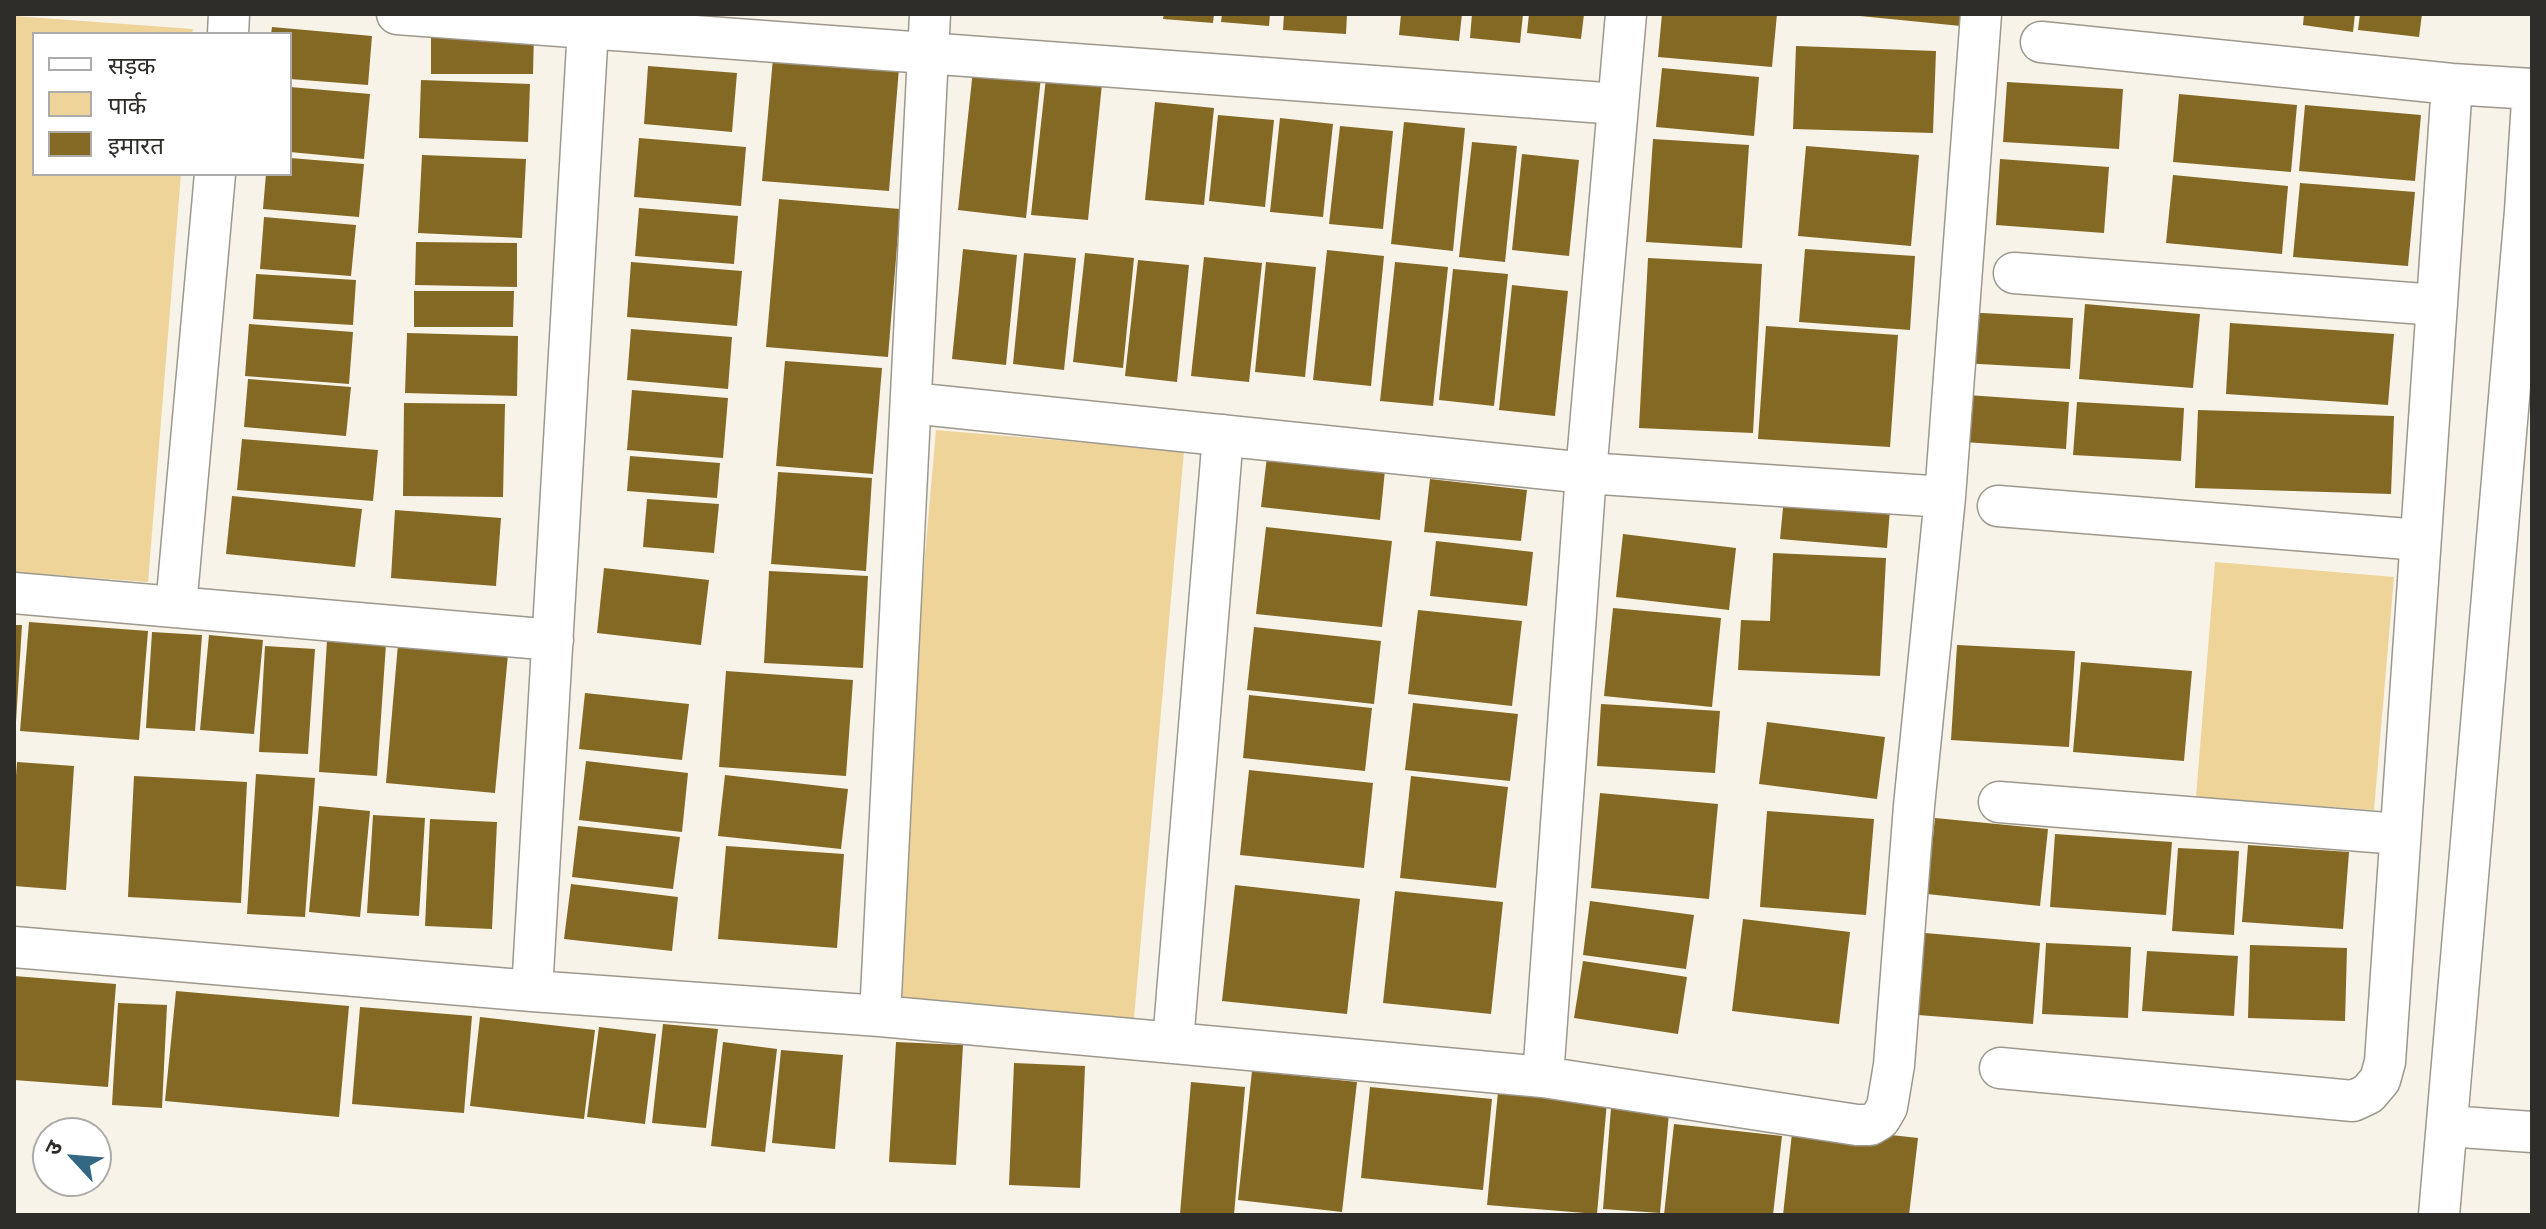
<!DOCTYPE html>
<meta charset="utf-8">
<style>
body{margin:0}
#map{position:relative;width:2546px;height:1229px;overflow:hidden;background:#f8f3e8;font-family:"Noto Sans","Noto Sans Devanagari",sans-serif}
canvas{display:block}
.frame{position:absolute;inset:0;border:16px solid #2f2d29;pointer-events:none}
.legend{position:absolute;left:32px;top:32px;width:260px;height:144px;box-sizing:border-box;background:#fff;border:2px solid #acaba9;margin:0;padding:10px 14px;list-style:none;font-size:24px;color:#2f2d29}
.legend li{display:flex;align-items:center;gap:16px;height:40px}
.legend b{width:40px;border:2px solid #acaba9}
.north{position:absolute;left:32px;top:1117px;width:80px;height:80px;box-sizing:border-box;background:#fff;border:2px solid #acaba9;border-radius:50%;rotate:296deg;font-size:22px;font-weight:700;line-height:32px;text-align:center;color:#2f2d29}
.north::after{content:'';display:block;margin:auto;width:28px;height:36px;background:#346784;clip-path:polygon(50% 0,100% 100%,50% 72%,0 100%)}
</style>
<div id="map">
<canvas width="2546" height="1229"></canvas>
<div class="frame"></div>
<ul class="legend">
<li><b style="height:10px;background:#fff"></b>सड़क</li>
<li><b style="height:22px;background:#eed499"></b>पार्क</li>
<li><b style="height:22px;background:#846924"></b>इमारत</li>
</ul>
<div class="north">उ</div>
</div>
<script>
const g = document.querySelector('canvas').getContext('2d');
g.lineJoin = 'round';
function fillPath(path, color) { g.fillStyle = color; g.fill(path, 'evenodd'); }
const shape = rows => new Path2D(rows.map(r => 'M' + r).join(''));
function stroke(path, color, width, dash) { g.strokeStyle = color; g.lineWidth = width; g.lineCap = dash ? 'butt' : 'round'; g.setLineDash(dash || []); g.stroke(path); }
fillPath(shape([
 [14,16,193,29,192,34,34,34,34,174,181,174,148,582,14,572],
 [936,430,1184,451,1134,1018,886,998],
 [2215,562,2394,577,2374,810,2196,797]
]), '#eed499');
fillPath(shape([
 [1164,14,1214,14,1213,23,1163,19],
 [1222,14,1270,14,1269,26,1221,22],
 [1284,14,1347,14,1346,34,1283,30],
 [1401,14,1462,14,1459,41,1399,35],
 [1472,14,1523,14,1520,43,1470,38],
 [1529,14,1584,14,1581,39,1527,33],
 [1662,14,1777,14,1772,67,1658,57],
 [1860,14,1963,14,1961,26,1860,16],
 [2304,14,2355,14,2353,32,2303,25],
 [2360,14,2422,14,2419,37,2358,30],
 [272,27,372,36,368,85,290,79,290,34,271,34],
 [431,31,534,31,533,74,431,74],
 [1796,46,1936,51,1933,133,1793,129],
 [773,58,899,68,889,191,762,181],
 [648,66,737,73,732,132,644,124],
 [1662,68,1759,77,1754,136,1656,127],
 [973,70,1041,77,1026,218,958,210],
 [1046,78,1102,84,1088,220,1031,215],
 [421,80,530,84,528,142,419,138],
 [2007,82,2123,89,2119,149,2003,142],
 [290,87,370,94,364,159,290,152],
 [2179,94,2297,105,2291,172,2173,162],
 [1155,102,1214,108,1204,205,1145,200],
 [2305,105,2421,115,2415,181,2299,171],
 [1218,115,1274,120,1265,207,1209,201],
 [1280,118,1333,124,1323,217,1270,212],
 [1404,122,1465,128,1453,251,1391,244],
 [1340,126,1393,131,1383,229,1329,224],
 [639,138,746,147,741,206,634,197],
 [1653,139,1749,145,1742,248,1646,242],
 [1472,142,1517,146,1505,262,1459,257],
 [1806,146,1919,155,1911,246,1798,236],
 [1522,154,1579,160,1569,256,1512,250],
 [422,155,526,159,522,238,418,233],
 [290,158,364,164,359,217,263,209,266,174,290,174],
 [2000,159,2109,167,2104,233,1996,225],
 [2173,175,2288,186,2282,254,2166,243],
 [2300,183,2415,192,2408,266,2293,257],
 [779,199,900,209,888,357,766,347],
 [639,208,738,216,734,264,635,256],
 [264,217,356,225,351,276,260,269],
 [416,242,517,243,517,287,415,285],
 [963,249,1017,255,1006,365,952,359],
 [1805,249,1915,256,1910,330,1799,322],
 [1327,250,1384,256,1371,386,1313,380],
 [1024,253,1076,258,1064,370,1013,364],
 [1085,253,1134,258,1123,368,1073,362],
 [1204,257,1262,263,1249,382,1191,376],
 [1648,258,1762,264,1753,433,1639,428],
 [1138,260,1189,265,1177,382,1125,376],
 [631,262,742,271,737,326,627,317],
 [1266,262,1316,267,1305,377,1255,372],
 [1395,262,1448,267,1433,406,1380,401],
 [1453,269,1508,274,1494,406,1439,400],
 [256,274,356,280,353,325,253,319],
 [1512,285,1568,291,1555,416,1499,410],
 [414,291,514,291,513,327,414,327],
 [2085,304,2200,314,2193,388,2079,379],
 [1964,312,2073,318,2070,369,1961,363],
 [2230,323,2394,334,2388,405,2226,394],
 [249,324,353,332,349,384,245,376],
 [1766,326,1898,335,1890,447,1758,439],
 [631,329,732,337,728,389,627,380],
 [407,333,518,336,517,396,405,393],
 [785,361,882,368,873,474,776,466],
 [248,379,351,387,346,436,244,427],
 [632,390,728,398,723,458,627,450],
 [1967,395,2069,402,2066,449,1964,442],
 [2077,402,2184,408,2181,461,2073,455],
 [404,403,505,404,503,497,403,496],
 [2198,410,2394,416,2391,494,2195,488],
 [242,439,378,450,373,501,237,490],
 [1268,448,1386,460,1380,520,1261,507],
 [630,456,720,463,717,498,627,491],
 [778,472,872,478,866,571,771,564],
 [1430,479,1527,490,1521,541,1424,532],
 [1785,487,1891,496,1887,548,1780,539],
 [232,496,362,509,355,567,226,554],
 [647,499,719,504,714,553,643,547],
 [395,510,501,518,496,586,391,578],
 [1266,527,1392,541,1382,627,1256,614],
 [1623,534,1736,548,1729,610,1616,597],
 [1436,541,1533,552,1527,606,1430,596],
 [1773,553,1886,558,1880,676,1738,670,1741,620,1770,621],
 [604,568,709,580,701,645,597,633],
 [769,571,868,576,863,668,764,663],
 [1613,608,1721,618,1712,707,1604,696],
 [1418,610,1522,621,1512,706,1408,694],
 [29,622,148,631,139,740,20,731],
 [14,625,22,625,16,722,14,722],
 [1254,627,1381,641,1374,704,1247,690],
 [152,632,202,635,195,731,146,728],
 [209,635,263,640,254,734,200,730],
 [327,640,386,644,377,776,319,772],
 [398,644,508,654,495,793,386,783],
 [1957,645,2075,651,2069,747,1951,740],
 [265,646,315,649,308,754,259,752],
 [2081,662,2192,671,2184,761,2073,752],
 [726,671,853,680,846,776,719,767],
 [585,693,689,704,682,760,579,749],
 [1249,695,1372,708,1365,771,1243,758],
 [1413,703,1518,714,1510,781,1405,770],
 [1601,704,1720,711,1715,773,1597,766],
 [1767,722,1885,737,1877,799,1759,784],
 [586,761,688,773,682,832,579,820],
 [17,762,74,766,66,890,14,886,14,803],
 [1249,770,1373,783,1364,868,1240,855],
 [256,774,315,778,305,917,247,914],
 [725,775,848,789,841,849,718,836],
 [134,776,247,782,241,903,128,897],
 [1411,776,1508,787,1496,888,1400,878],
 [1600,793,1718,804,1709,899,1591,888],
 [319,806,370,811,360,917,309,912],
 [1767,811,1874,819,1866,915,1760,907],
 [373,815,425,818,419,916,367,913],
 [1935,818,2048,829,2040,906,1927,894],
 [430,819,497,822,492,929,425,926],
 [578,826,680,837,673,889,572,877],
 [2055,834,2172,842,2166,915,2050,907],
 [2248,845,2349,852,2343,929,2242,922],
 [726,846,844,854,837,948,718,939],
 [2178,848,2239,851,2234,935,2172,931],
 [571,884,678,897,672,951,564,939],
 [1235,885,1360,899,1347,1014,1222,1001],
 [1395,891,1503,902,1491,1014,1383,1003],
 [1590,901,1694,915,1686,969,1583,955],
 [1743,919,1850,932,1839,1024,1732,1011],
 [1925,933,2040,943,2033,1024,1918,1015],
 [2046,943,2131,947,2128,1018,2042,1014],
 [2250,945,2347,948,2345,1021,2248,1018],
 [2147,951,2238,956,2234,1016,2142,1011],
 [1583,961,1687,977,1678,1034,1574,1018],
 [14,976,116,984,108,1087,14,1080],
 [176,991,349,1006,339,1117,165,1101],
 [118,1003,167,1005,162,1108,112,1105],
 [360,1007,472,1016,464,1113,352,1104],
 [480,1017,595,1030,584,1119,470,1106],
 [663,1024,718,1029,706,1128,652,1123],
 [599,1027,656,1034,645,1124,587,1117],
 [723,1042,777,1049,765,1152,711,1146],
 [896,1042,963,1045,956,1165,889,1162],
 [781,1050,843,1055,835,1149,772,1143],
 [1014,1063,1085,1066,1080,1188,1009,1185],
 [1252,1071,1357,1082,1342,1212,1238,1200],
 [1191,1082,1245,1087,1234,1215,1180,1214],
 [1370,1087,1492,1099,1483,1190,1361,1178],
 [1498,1092,1607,1102,1597,1214,1487,1205],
 [1611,1108,1669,1113,1660,1213,1603,1209],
 [1674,1124,1782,1136,1773,1215,1664,1215],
 [1793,1124,1918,1138,1909,1215,1783,1215]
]), '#846924');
const minor = shape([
 [397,14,1618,104],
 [228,34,229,14],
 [2041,42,2452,84,2532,89],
 [2014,273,2437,305],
 [911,403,1586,473,1945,497],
 [1998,506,2420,540],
 [14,593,553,640],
 [176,607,215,174],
 [1999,802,2399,834],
 [14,947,532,991,880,1016,1543,1077,1857,1125,1870,1125,1880,1119,1887,1107,1894,1065,1914,806,1945,497,1981,14],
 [532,991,588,28],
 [880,1016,930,14],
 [1173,1042,1223,435],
 [2000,1068,2353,1101,2368,1094,2380,1080,2385,1062,2452,84],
 [1543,1077,1586,473,1626,14],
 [2447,1126,2532,1132],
 [2439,1215,2525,211,2532,101]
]);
stroke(minor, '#9d988e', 43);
stroke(minor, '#fff', 40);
</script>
